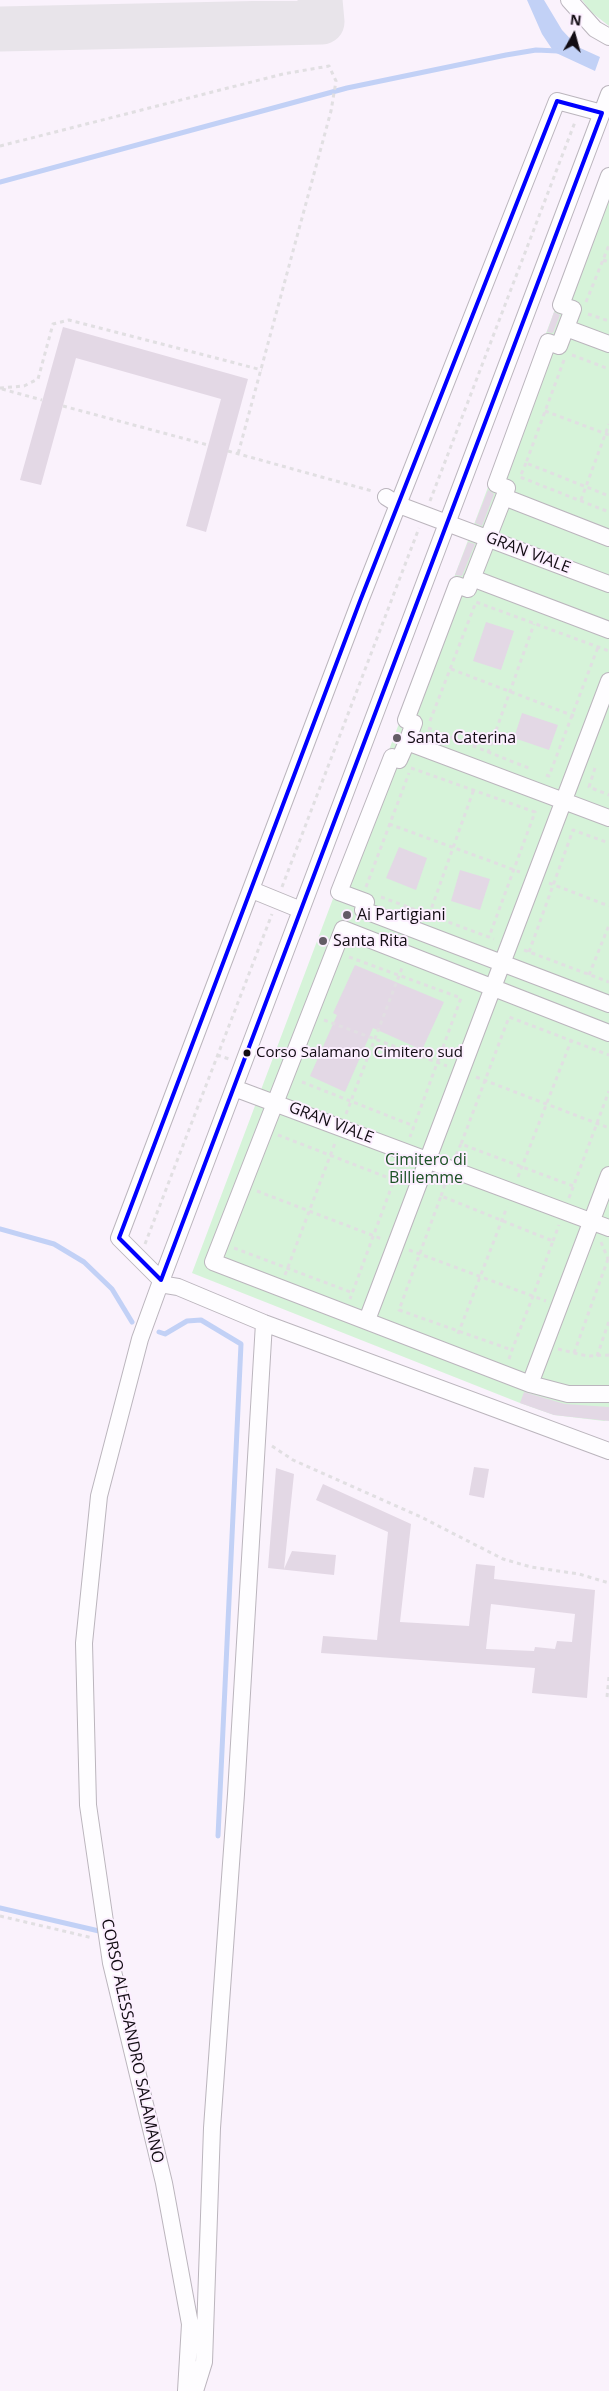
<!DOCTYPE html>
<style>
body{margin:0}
#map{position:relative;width:609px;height:2391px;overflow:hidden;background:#faf2fc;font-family:"Open Sans",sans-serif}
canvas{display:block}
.north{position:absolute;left:549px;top:10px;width:50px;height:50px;-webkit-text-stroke:4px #fcefff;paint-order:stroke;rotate:7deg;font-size:14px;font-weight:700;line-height:20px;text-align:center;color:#120c13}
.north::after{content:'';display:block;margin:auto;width:18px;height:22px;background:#120c13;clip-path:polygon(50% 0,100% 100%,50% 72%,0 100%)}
</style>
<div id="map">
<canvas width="609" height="2391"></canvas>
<div class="north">N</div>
</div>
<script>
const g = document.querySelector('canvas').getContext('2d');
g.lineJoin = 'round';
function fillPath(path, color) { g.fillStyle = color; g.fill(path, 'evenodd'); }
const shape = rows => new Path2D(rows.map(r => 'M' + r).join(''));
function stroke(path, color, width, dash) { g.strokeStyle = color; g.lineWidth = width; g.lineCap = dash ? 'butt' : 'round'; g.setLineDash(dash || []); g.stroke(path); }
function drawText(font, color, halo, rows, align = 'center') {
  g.font = font + ' "Open Sans",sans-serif'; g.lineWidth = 4; g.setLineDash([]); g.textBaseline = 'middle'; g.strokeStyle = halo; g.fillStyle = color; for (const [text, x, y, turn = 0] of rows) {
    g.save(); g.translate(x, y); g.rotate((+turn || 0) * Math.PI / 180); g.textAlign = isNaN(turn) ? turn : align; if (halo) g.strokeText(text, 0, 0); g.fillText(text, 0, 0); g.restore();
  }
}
fillPath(shape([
 [582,0,609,0,609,26,591,12],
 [609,166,609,1420,604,1421,554,1415,520,1403,192,1273]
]), '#d6f3d9');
fillPath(shape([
 [527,0,544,0,562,30,578,47,600,57,595,71,554,52,542,34]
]), '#c2d1f6');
stroke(shape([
 [0,182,347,88,506,55,536,50,558,51],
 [0,1229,54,1244,84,1262,112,1289,132,1322],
 [159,1332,165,1334,187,1321,201,1320,241,1344,218,1836],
 [0,1908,99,1931]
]), '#c2d1f6', 5);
stroke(shape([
 [0,29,322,22,320,0]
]), '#e8e4ea', 45);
fillPath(shape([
 [554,312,560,315,553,333,547,332],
 [63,327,248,379,206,532,186,526,221,399,76,358,41,485,20,480],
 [488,490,494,494,482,526,475,523],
 [468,542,475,544,462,576,455,575],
 [486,622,514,631,501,670,473,661],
 [522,713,558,725,549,750,514,738],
 [399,847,427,858,416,890,386,878],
 [460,870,490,879,480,910,451,901],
 [355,965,444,1002,422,1050,373,1028,345,1092,310,1076,337,1015,333,1013],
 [524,1392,565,1404,609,1407,609,1421,554,1415,520,1403],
 [474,1467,489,1469,484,1498,469,1495],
 [276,1468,294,1474,284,1569,292,1551,336,1555,334,1575,268,1568],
 [323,1484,411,1524,400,1622,469,1626,476,1564,495,1566,494,1579,595,1590,587,1698,532,1693,535,1668,321,1653,323,1636,377,1640,388,1532,316,1500],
 [491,1604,575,1614,572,1642,557,1641,555,1649,535,1647,534,1651,486,1649]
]), '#e3d8e5');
const minor = shape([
 [569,0,595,29,609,37],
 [609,176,561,305,573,309,559,346,548,342,496,484,507,488,504,497,468,589,457,585,406,720,414,723,407,742,399,760,392,757,339,892,366,902,363,910,609,1004],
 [566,328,609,344],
 [386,497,399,505,609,584],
 [504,497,609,538],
 [472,578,609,630],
 [407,742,609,818],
 [252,890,301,910],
 [609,1033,343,929,213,1262,530,1384,568,1394,609,1394],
 [234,1088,609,1228],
 [161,1280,119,1238,360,601,557,101,602,113],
 [160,1284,178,1287,264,1323,609,1451],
 [367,1320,609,681],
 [530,1384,609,1175],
 [186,2391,190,2324,164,2183,111,1963,88,1805,84,1643,99,1496,140,1339,160,1284,609,94],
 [195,2391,204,2362,212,2128,236,1794,264,1323]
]);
stroke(minor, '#bbb5bd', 18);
stroke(shape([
 [0,146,283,74,329,66,336,81,331,111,238,454],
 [603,260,609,262],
 [586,302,609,245],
 [588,314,609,321],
 [572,355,609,369],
 [564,360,526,463,609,496],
 [0,388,24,386,38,379,53,324,69,320,262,370],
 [2,389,42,400],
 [63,406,208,445],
 [545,411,609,435],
 [228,451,372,491],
 [526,463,520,477,609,512],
 [581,500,609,424],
 [430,501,575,122],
 [451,669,574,716],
 [430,721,476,602,609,651],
 [428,728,531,769],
 [488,753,534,624],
 [411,768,535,812,489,937],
 [595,768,589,787,609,795],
 [546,775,549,776,598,647],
 [389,824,520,872],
 [549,883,609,906],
 [282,887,419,528],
 [366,887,409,773],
 [381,897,494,939],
 [429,915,474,789],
 [524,950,609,982],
 [529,952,573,830,609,843],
 [349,957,461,998,410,1137],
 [589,975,609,925],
 [324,1020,447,1066],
 [217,1055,229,1059],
 [476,1077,609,1128],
 [302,1082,414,1126],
 [346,1114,402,968],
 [278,1135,394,1180,350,1299],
 [456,1155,461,1144],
 [518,1177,571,1041],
 [394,1180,399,1166],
 [573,1186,461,1144,509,1017,609,1055],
 [257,1191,382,1239],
 [441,1196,445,1184],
 [569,1198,609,1091],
 [553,1241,559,1225],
 [601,1242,608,1259],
 [145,1244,272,914],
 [234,1248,353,1293],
 [409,1250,546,1301],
 [285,1275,335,1143],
 [458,1334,507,1207],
 [558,1349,587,1356,609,1355],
 [574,1353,608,1259],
 [597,1356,609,1321],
 [509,1359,512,1350,533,1296,553,1241,441,1196,399,1310,512,1350],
 [272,1446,293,1460,421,1517,503,1559,531,1567,579,1574,609,1583],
 [607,1697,609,1677],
 [0,1916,93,1938]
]), '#e1dfe2', 3, [4, 4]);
stroke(minor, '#fefdff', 16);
stroke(shape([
 [557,101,602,113,161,1280,119,1238,360,601,557,101]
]), '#00f', 4);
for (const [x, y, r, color] of [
 [397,738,5,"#635c65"],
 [347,915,5,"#635c65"],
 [323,941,5,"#635c65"],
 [247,1053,4.5,"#120c13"]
]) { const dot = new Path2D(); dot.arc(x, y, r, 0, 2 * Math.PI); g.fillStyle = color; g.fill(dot); stroke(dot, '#fcefff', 2); }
drawText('15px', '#120c13', '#fcefff', [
 ["Corso Salamano Cimitero sud",256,1053]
], 'left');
drawText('16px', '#120c13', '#fcefff', [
 ["GRAN VIALE",528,553,21],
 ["GRAN VIALE",331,1123,21],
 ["CORSO ALESSANDRO SALAMANO",132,2041,78]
]);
drawText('16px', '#120c13', '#fcefff', [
 ["Santa Caterina",407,738],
 ["Ai Partigiani",357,915],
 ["Santa Rita",333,941]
], 'left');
drawText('16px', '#1c5125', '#fcefff', [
 ["Cimitero di",426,1160],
 ["Billiemme",426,1178]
]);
</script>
